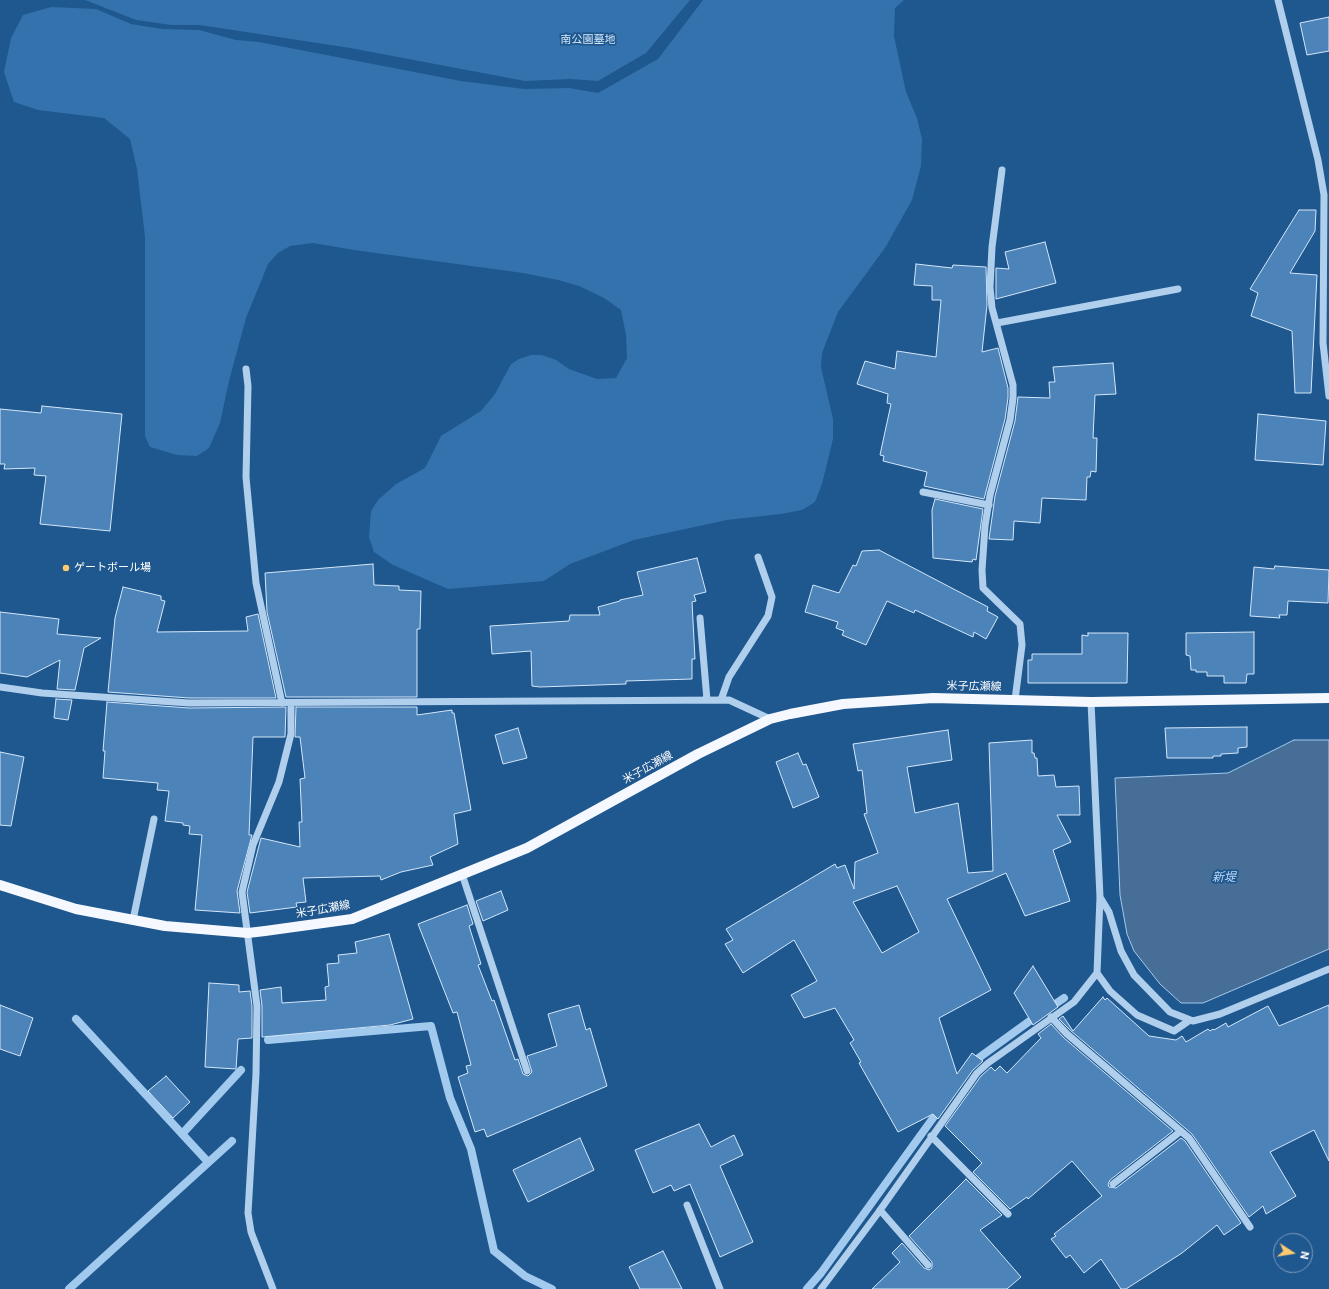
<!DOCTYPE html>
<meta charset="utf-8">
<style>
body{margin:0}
#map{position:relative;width:1329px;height:1289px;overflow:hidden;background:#1f578f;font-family:Roboto,sans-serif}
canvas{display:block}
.north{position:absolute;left:1273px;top:1233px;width:40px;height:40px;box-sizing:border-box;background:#1f578f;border:1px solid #799abc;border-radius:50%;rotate:102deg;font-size:11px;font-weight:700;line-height:16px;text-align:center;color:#fff}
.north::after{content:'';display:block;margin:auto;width:14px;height:18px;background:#fbc96f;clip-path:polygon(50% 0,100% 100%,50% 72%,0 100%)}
</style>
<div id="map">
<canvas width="1329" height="1289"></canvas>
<div class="north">N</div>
</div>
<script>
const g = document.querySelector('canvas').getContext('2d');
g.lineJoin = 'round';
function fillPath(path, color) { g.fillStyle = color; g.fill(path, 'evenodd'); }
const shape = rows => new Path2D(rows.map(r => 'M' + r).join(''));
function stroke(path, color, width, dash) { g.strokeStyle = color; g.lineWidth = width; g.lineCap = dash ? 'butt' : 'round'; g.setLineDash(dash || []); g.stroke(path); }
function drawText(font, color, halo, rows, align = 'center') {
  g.font = font + ' Roboto,"Noto Sans JP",sans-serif'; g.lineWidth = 3.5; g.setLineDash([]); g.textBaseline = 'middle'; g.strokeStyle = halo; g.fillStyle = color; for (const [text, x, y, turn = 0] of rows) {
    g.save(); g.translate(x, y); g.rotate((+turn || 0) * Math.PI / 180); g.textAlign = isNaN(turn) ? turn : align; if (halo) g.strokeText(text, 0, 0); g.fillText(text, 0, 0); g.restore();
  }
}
fillPath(shape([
 [85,0,690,0,646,53,598,81,570,79,525,81,350,48,200,25,171,25,136,20],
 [703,0,904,0,895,8,894,36,906,92,917,118,922,139,921,166,912,200,885,248,838,312,822,353,821,367,833,419,833,439,822,484,815,502,802,510,781,514,727,520,634,540,570,564,544,581,448,589,393,565,374,552,369,537,371,511,378,500,396,484,425,468,441,436,481,411,495,394,511,364,519,359,531,355,542,355,556,360,569,369,597,379,616,378,627,358,626,335,621,310,604,298,579,286,558,280,523,273,354,250,313,243,290,246,278,253,268,264,246,318,229,381,220,423,209,448,197,456,177,455,150,447,145,436,145,237,137,169,130,139,104,118,38,110,14,102,4,72,11,38,23,15,51,7,96,9,131,24,162,29,199,30,236,40,259,42,461,81,524,89,569,88,598,93,658,59]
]), '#3372ad');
const water = shape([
 [1294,740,1329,740,1329,949,1203,1003,1181,1003,1160,984,1134,951,1127,934,1120,895,1115,778,1228,773,1294,740]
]);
fillPath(water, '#476e96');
stroke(water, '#a2caee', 1);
stroke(shape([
 [1048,1009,1064,998],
 [76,1019,208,1162],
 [268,1040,431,1026,450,1098,471,1149,494,1251,525,1276,552,1289],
 [970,1065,973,1062,1038,1015],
 [182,1134,241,1070],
 [69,1289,232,1141],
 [807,1289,821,1273,941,1107]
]), '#a2caee', 8);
const building = shape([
 [1329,17,1329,51,1307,55,1300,23,1329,17],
 [1299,210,1316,210,1315,231,1290,273,1317,275,1311,393,1295,393,1292,331,1251,316,1258,293,1250,289,1299,210],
 [1045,242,1056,283,996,299,996,268,1009,269,1005,252,1045,242],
 [916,264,952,268,953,265,986,267,987,305,982,352,998,348,1008,388,1008,398,1005,419,984,499,924,486,927,472,883,461,884,456,880,455,891,404,887,403,888,394,857,384,865,361,895,369,897,351,936,357,941,300,932,300,932,286,914,285,916,264],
 [1113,363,1116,394,1095,395,1093,438,1097,438,1096,472,1091,471,1090,477,1087,477,1086,500,1042,498,1040,523,1014,521,1013,540,989,539,995,496,1015,421,1018,397,1050,398,1049,382,1055,382,1053,367,1113,363],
 [42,406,122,414,110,531,40,524,46,476,34,475,35,468,4,469,5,464,0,464,0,409,41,413,42,406],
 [1258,414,1326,421,1323,465,1255,460,1258,414],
 [935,499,983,509,976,560,973,559,972,562,933,558,932,510,935,499],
 [879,550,988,607,987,611,998,617,986,639,974,632,973,637,915,610,914,613,887,601,866,645,842,635,844,631,836,628,838,622,805,612,813,585,839,593,853,565,856,566,862,551,879,550],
 [697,558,706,592,694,595,696,601,692,602,695,659,692,659,692,679,626,681,626,684,540,687,532,686,531,651,492,654,490,626,569,621,570,615,600,615,598,607,620,601,620,600,643,595,637,572,697,558],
 [373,564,374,585,399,586,399,590,421,591,420,629,417,629,417,697,286,697,267,612,265,573,373,564],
 [1275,566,1329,570,1328,603,1288,601,1287,615,1279,615,1280,618,1250,616,1254,567,1274,569,1275,566],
 [123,587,161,596,161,600,165,601,157,632,248,631,246,617,258,614,276,698,189,698,108,692,115,618,123,587],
 [0,612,59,619,57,634,101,638,84,648,75,690,57,689,60,660,27,677,0,673,0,612],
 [1254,632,1254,674,1247,674,1246,683,1224,683,1224,676,1207,676,1207,672,1196,672,1196,670,1191,670,1190,656,1186,655,1186,633,1254,632],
 [1088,633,1128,633,1127,683,1028,683,1028,660,1032,660,1032,654,1082,654,1082,635,1088,636,1088,633],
 [56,699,72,700,68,720,54,718,56,699],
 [107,702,189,708,286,707,285,737,253,737,249,835,252,835,237,891,240,913,195,910,202,835,189,834,190,826,183,825,183,823,165,821,169,791,157,790,158,783,103,778,105,751,103,751,107,702],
 [296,707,417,707,417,715,452,710,452,713,454,713,471,810,454,814,458,844,430,857,433,865,401,872,381,880,380,876,303,878,306,902,296,903,297,907,250,913,247,892,261,838,300,847,299,822,302,822,300,779,305,778,300,737,295,737,296,707],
 [1247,727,1247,747,1238,748,1238,753,1221,754,1221,756,1213,756,1213,758,1167,758,1165,728,1247,727],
 [518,728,527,758,503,764,495,735,518,728],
 [948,730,952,760,907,767,915,813,958,803,968,873,993,871,989,743,1032,740,1032,753,1034,753,1035,758,1037,758,1038,776,1054,775,1056,787,1079,786,1080,815,1057,815,1071,842,1053,850,1070,901,1025,916,1006,873,947,899,991,990,939,1018,957,1074,972,1053,983,1061,973,1070,938,1119,933,1114,898,1132,859,1063,861,1062,850,1043,854,1040,835,1008,804,1018,791,995,817,981,794,940,743,973,725,944,733,940,726,929,835,864,837,868,845,865,854,889,855,862,878,853,864,814,867,813,862,770,858,771,853,744,948,730],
 [897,886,919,932,882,953,853,902,897,886],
 [0,752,24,757,11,826,0,825,0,752],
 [798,753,803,765,806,764,819,797,793,808,776,762,798,753],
 [501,891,508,910,483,921,476,901,501,891],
 [467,905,473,924,469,926,481,964,478,965,492,1001,494,1000,515,1060,518,1059,523,1074,528,1076,532,1072,527,1056,557,1046,548,1014,579,1005,586,1030,590,1028,607,1086,487,1137,484,1129,475,1132,458,1077,468,1073,466,1066,471,1065,457,1012,453,1013,418,924,467,905],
 [389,934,413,1019,390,1025,262,1037,262,1006,260,990,281,987,282,1003,326,1000,325,987,329,986,327,964,339,963,338,955,357,953,355,942,389,934],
 [1033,966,1058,1007,1033,1025,1014,993,1033,966],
 [209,983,239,985,239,992,250,991,252,1006,252,1038,238,1039,236,1069,205,1067,209,983],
 [1103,997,1105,1000,1107,998,1149,1036,1176,1040,1182,1036,1186,1042,1208,1029,1210,1031,1213,1029,1214,1030,1226,1023,1228,1027,1268,1006,1279,1026,1329,1005,1329,1161,1314,1130,1270,1152,1296,1196,1266,1214,1263,1206,1249,1217,1192,1134,1070,1030,1059,1019,1063,1016,1073,1031,1103,997],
 [0,1005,33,1018,20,1056,0,1049,0,1005],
 [1051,1024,1064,1038,1173,1131,1110,1180,1108,1184,1109,1187,1116,1188,1181,1138,1185,1141,1241,1223,1224,1235,1217,1225,1182,1253,1126,1289,1121,1289,1101,1259,1084,1273,1070,1255,1066,1258,1051,1239,1056,1236,1054,1234,1102,1196,1072,1161,1028,1199,1027,1197,1010,1209,973,1172,982,1163,945,1126,981,1076,991,1067,995,1071,1000,1066,1007,1073,1041,1038,1038,1034,1051,1024],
 [166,1076,190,1102,173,1118,148,1091,166,1076],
 [699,1124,711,1147,734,1135,743,1155,720,1166,753,1242,720,1257,690,1184,674,1191,671,1185,653,1193,635,1150,699,1124],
 [580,1138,594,1170,528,1202,513,1170,580,1138],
 [966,1179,1002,1215,980,1230,1021,1277,1007,1289,872,1289,900,1262,892,1253,902,1243,924,1268,929,1270,932,1268,932,1262,909,1236,966,1179],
 [663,1251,682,1289,640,1289,629,1267,663,1251]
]);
fillPath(building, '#4c83b8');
stroke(building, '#d4e7f9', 1);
stroke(shape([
 [1278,0,1318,160,1324,195,1323,343,1329,396],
 [1002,170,992,247,990,287,992,308,1013,385,1013,398,1010,420,990,495,985,526,982,570,983,588,1020,624,1022,645,1015,700],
 [997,323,1178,289],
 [246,369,248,386,246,477,256,583,282,703],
 [923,492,989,505],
 [700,618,707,700],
 [0,687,42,693,189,703,729,700,770,719],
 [721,700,729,677,768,616,772,597,758,557],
 [462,874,527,1071],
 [1100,897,1109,912,1121,951,1134,975,1170,1012,1193,1021,1220,1014,1329,969],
 [133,920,154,819],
 [1097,973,1110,991,1137,1015,1174,1031,1190,1020],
 [1051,1017,1067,1034,1189,1138,1250,1227],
 [931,1136,1008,1214],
 [1113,1184,1181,1131],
 [687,1205,720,1289],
 [880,1210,928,1265],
 [273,1289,251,1232,248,1213,256,1074,257,1006,242,892,253,845,279,782,291,734,291,703],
 [821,1289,878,1213,977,1073,988,1063,1074,1002,1097,973,1100,897,1091,702]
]), '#afcfed', 7);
stroke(shape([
 [0,885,76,909,165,926,248,933,265,931,352,919,527,848,698,754,770,719,790,714,843,704,933,698,1091,702,1329,698]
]), '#f5f9ff', 10);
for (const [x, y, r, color] of [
 [66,568,4,"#fbc96f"]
]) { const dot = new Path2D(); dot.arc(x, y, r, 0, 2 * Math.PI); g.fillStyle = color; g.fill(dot); stroke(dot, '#1f578f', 1.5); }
drawText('11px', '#d4e7f9', '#1f578f', [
 ["南公園墓地",588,40]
]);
drawText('11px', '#fff', '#1f578f', [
 ["ゲートボール場",74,568]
], 'left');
drawText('11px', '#fff', '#1f578f', [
 ["米子広瀬線",974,687,1],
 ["米子広瀬線",648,768,-29],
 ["米子広瀬線",323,910,-10]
]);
drawText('italic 12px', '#bbd8f4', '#1f578f', [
 ["新堤",1224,878]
]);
</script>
